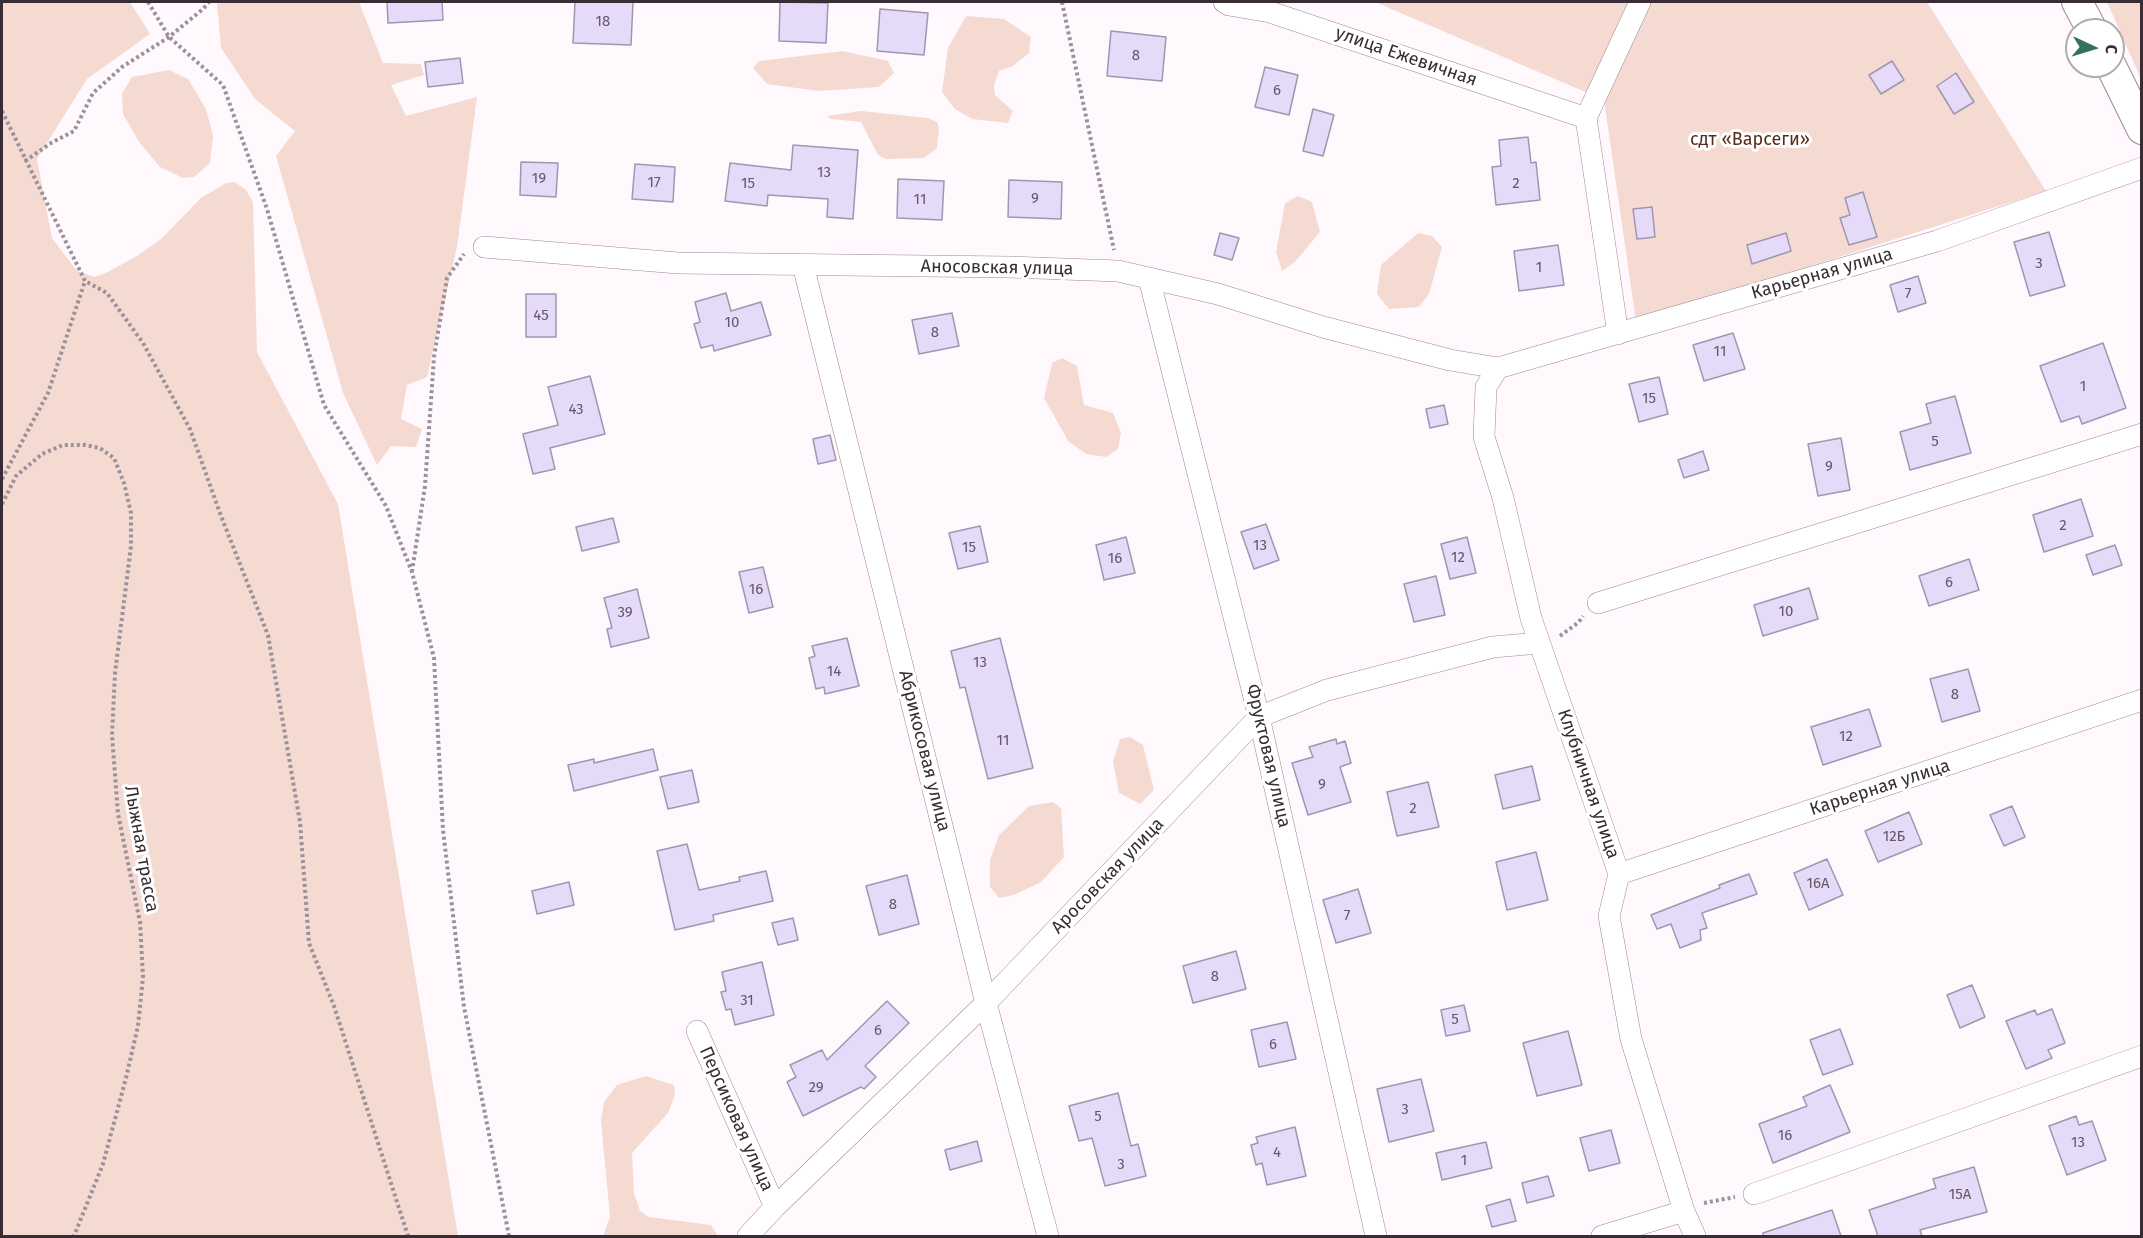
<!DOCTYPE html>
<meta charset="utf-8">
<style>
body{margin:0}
#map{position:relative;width:2143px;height:1238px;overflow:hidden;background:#fff9fe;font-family:"Fira Sans",sans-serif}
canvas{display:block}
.frame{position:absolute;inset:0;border:3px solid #382d35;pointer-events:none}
.north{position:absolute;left:2065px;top:18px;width:60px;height:60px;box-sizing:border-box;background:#fff;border:2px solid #afabae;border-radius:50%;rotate:94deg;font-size:16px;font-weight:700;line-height:24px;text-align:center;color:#382d35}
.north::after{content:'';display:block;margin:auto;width:21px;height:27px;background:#327261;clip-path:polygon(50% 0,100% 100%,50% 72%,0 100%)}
</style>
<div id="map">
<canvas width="2143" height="1238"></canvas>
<div class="frame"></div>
<div class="north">С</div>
</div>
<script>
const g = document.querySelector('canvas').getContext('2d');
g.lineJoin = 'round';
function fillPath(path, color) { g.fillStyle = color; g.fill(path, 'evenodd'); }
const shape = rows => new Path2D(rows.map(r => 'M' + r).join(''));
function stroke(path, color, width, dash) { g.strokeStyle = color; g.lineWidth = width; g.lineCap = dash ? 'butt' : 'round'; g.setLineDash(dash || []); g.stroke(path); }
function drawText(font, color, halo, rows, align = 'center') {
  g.font = font + ' "Fira Sans",sans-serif'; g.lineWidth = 6; g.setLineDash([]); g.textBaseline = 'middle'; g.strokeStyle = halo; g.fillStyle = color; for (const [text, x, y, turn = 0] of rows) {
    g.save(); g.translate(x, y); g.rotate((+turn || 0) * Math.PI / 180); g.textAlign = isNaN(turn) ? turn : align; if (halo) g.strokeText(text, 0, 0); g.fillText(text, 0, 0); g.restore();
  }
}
fillPath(shape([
 [2,2,130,2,150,34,87,79,37,159,52,238,77,271,94,277,106,273,137,256,161,239,201,198,226,183,235,182,246,190,253,202,257,352,338,504,458,1236,2,1236],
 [219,2,359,2,383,63,421,64,424,75,391,85,406,116,477,97,457,247,427,377,407,385,401,419,422,429,416,447,391,446,377,465,343,393,276,156,295,131,255,99,221,48,217,4],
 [1375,2,1927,2,2046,191,1636,322,1604,100],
 [2107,2,2141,2,2141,79],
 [966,16,1004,19,1031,37,1029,53,1013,66,999,71,994,85,995,95,1013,111,1008,123,972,119,955,109,942,92,948,48],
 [843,51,888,61,894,73,879,87,819,91,767,84,753,68,759,61],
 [169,70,188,79,206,109,213,136,210,163,194,177,183,178,160,167,139,142,123,114,122,94,132,77],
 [861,111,928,118,937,122,939,127,937,148,924,158,886,159,878,155,861,122,831,119,827,116],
 [1298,196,1312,202,1320,232,1295,262,1282,271,1276,252,1285,203],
 [1418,233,1432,236,1442,247,1429,294,1419,307,1389,309,1377,294,1381,265],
 [1062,358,1077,366,1084,405,1113,413,1121,433,1118,449,1106,457,1086,454,1068,441,1044,398,1052,363],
 [1130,737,1143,745,1154,790,1140,804,1119,793,1113,762,1120,739],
 [1053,802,1061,808,1064,857,1041,882,1014,895,999,898,990,887,990,860,999,835,1029,806],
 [646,1076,674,1085,675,1095,668,1113,632,1153,634,1193,640,1211,649,1217,711,1225,718,1236,603,1236,610,1217,601,1121,604,1102,617,1085]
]), '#f5dad2');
const building = shape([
 [387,2,442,2,443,20,388,23,387,2],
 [575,2,633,2,631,45,573,43,575,2],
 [780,2,828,3,826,43,779,41,780,2],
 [880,9,928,13,924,55,877,51,880,9],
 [1111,31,1166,37,1162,81,1107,76,1111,31],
 [460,58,463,83,428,87,425,62,460,58],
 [1892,61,1904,80,1881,94,1869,75,1892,61],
 [1265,67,1298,75,1289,115,1255,107,1265,67],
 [1956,73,1974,102,1954,114,1937,86,1956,73],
 [1313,109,1334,115,1323,156,1303,151,1313,109],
 [1528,137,1531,163,1536,162,1540,200,1496,205,1492,167,1501,166,1499,140,1528,137],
 [793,145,858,150,853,219,827,217,828,199,768,195,767,206,725,201,730,163,791,170,793,145],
 [521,162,558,163,556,197,520,195,521,162],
 [635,164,675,167,673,202,632,199,635,164],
 [898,179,944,181,942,220,897,218,898,179],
 [1009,180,1062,182,1061,219,1008,217,1009,180],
 [1863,192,1877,237,1849,245,1840,218,1850,215,1845,198,1863,192],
 [1652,207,1655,237,1637,239,1633,209,1652,207],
 [2049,232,2065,286,2030,296,2014,242,2049,232],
 [1220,233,1239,238,1232,260,1214,255,1220,233],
 [1786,233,1791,251,1752,264,1747,245,1786,233],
 [1558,245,1564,285,1519,291,1514,251,1558,245],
 [1918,276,1926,303,1898,312,1890,285,1918,276],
 [726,293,731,311,761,302,771,335,714,351,713,345,701,348,694,324,700,322,695,302,726,293],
 [526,294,556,294,556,337,526,337,526,294],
 [952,313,959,346,919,354,912,320,952,313],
 [1733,333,1745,369,1704,381,1693,345,1733,333],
 [2103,343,2126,408,2082,424,2079,416,2061,422,2040,366,2103,343],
 [590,376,605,434,550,448,555,469,533,474,523,434,558,425,548,387,590,376],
 [1659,377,1668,414,1639,422,1629,384,1659,377],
 [1955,396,1971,453,1910,470,1900,432,1931,423,1926,404,1955,396],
 [1444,405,1448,424,1430,428,1426,409,1444,405],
 [830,435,836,460,818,464,813,439,830,435],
 [1841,438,1850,490,1818,496,1808,444,1841,438],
 [1703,451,1709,470,1684,478,1678,460,1703,451],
 [2081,499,2093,536,2044,552,2033,515,2081,499],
 [613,518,619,542,582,551,576,527,613,518],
 [1266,524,1279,560,1254,569,1241,532,1266,524],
 [980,526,988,562,958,569,949,533,980,526],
 [1126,537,1135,573,1104,580,1096,545,1126,537],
 [1467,537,1476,573,1450,579,1441,544,1467,537],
 [2115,545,2122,565,2093,575,2086,555,2115,545],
 [1969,559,1979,590,1929,606,1919,576,1969,559],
 [763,567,773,607,749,613,739,572,763,567],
 [1436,576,1445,615,1414,622,1404,584,1436,576],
 [1809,588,1818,619,1763,636,1754,605,1809,588],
 [637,589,649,638,611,647,607,629,612,628,604,598,637,589],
 [847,638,859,686,825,694,824,687,816,689,809,658,815,656,812,646,847,638],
 [1000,638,1033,768,988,779,965,687,960,688,951,651,1000,638],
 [1968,669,1980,711,1942,722,1930,679,1968,669],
 [1869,709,1881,746,1823,765,1811,727,1869,709],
 [1336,739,1337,744,1345,741,1351,763,1340,767,1351,802,1308,815,1292,763,1313,757,1309,747,1336,739],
 [653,749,658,770,574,791,568,765,594,759,594,763,653,749],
 [1532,766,1540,800,1503,809,1495,775,1532,766],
 [692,770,699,802,668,809,660,777,692,770],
 [1428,782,1439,827,1397,836,1387,792,1428,782],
 [2012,806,2025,837,2004,846,1990,815,2012,806],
 [1909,812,1922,844,1878,862,1865,831,1909,812],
 [687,844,699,890,740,881,739,877,766,871,773,901,713,915,714,921,675,930,657,851,687,844],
 [1536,852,1548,900,1507,910,1496,862,1536,852],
 [1827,859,1843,895,1809,910,1794,873,1827,859],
 [1749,874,1757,894,1702,913,1707,928,1700,930,1701,940,1680,948,1671,924,1657,929,1651,915,1720,888,1719,885,1749,874],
 [907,875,919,924,879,935,866,886,907,875],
 [569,882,574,905,537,914,532,891,569,882],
 [1358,889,1371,933,1336,943,1323,900,1358,889],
 [793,918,798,940,778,945,772,923,793,918],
 [1236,951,1246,989,1193,1003,1183,966,1236,951],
 [762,962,774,1015,735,1025,731,1009,726,1010,721,992,726,991,722,972,762,962],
 [1972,985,1985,1017,1960,1028,1947,995,1972,985],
 [887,1001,909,1023,865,1066,876,1077,864,1089,861,1087,803,1116,787,1082,796,1077,790,1065,822,1050,827,1060,887,1001],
 [1464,1005,1470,1031,1446,1036,1441,1010,1464,1005],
 [2052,1009,2065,1043,2048,1050,2052,1058,2026,1069,2006,1021,2035,1010,2037,1015,2052,1009],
 [1287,1022,1296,1059,1259,1067,1251,1030,1287,1022],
 [1840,1029,1853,1064,1823,1075,1810,1040,1840,1029],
 [1568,1031,1582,1085,1537,1096,1523,1043,1568,1031],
 [1421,1079,1434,1131,1389,1142,1377,1089,1421,1079],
 [1830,1085,1850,1132,1773,1163,1759,1124,1807,1106,1803,1097,1830,1085],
 [1118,1093,1131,1146,1138,1144,1146,1176,1105,1186,1092,1138,1079,1141,1069,1106,1118,1093],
 [2076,1116,2079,1125,2092,1121,2106,1160,2067,1175,2049,1126,2076,1116],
 [1295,1127,1306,1176,1267,1185,1262,1163,1256,1165,1251,1145,1258,1143,1256,1137,1295,1127],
 [1611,1130,1620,1163,1589,1171,1580,1138,1611,1130],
 [977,1141,982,1161,950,1170,945,1150,977,1141],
 [1486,1142,1492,1168,1442,1180,1436,1153,1486,1142],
 [1974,1167,1987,1212,1920,1230,1922,1236,1878,1236,1869,1210,1936,1188,1933,1179,1974,1167],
 [1548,1176,1554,1196,1527,1203,1522,1183,1548,1176],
 [1510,1199,1516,1221,1492,1227,1486,1206,1510,1199],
 [1832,1210,1841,1236,1763,1236,1763,1233,1832,1210]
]);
fillPath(building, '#e5daf8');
stroke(building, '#a096b1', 1.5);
const minor = shape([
 [1224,2,1229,5,1270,12,1586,118],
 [484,247,678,263,1009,267,1118,271,1218,294,1323,327,1450,360,1498,368,1937,241,2142,168],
 [803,265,986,1003,1048,1236],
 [1149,278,1259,717,1376,1236],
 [1618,334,1586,118,1640,2],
 [1498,368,1486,387,1484,437,1503,498,1531,618,1619,874,1609,916,1631,1039,1684,1211,1695,1236],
 [1598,603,2142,434],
 [1619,874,2142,700],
 [697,1031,775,1207],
 [1754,1194,2142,1056],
 [748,1236,775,1207,986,1003,1259,717,1327,690,1493,647,1539,643],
 [1602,1236,1684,1211]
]);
const secondary = shape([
 [2077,2,2092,30],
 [2111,66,2142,129]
]);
stroke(minor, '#9f8699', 22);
stroke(secondary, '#9f8699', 32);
stroke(shape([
 [148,2,169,37,223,85,267,209,324,405,386,506,412,572,434,658,443,830,464,1007,509,1236],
 [1062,2,1114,250],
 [2,111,85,281,107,293,143,343,190,429,221,516,268,635,300,822,309,943,334,1006,408,1236],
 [25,161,51,143,74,131,93,93,122,67,169,37,203,9,209,2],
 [2,479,48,393,85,281],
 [2,504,16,476,42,454,63,445,85,445,100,448,114,458,124,483,131,513,131,546,115,673,112,735,118,814,140,922,143,977,138,1026,126,1078,103,1164,74,1236],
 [412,572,425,486,434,357,447,278,464,254],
 [1560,636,1579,622,1583,616],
 [1704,1203,1735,1197]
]), '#9b9299', 4, [3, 3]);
stroke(minor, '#fff', 21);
stroke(secondary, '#fff', 30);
drawText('15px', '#635866', null, [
 ["18",603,22],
 ["8",1136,56],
 ["6",1277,91],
 ["13",824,173],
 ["19",539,179],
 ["17",654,183],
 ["15",748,184],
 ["2",1516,184],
 ["9",1035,199],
 ["11",920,200],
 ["3",2039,264],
 ["1",1539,268],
 ["7",1908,294],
 ["45",541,316],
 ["10",732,323],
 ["8",935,333],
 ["11",1720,352],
 ["1",2083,387],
 ["15",1649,399],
 ["43",576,410],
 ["5",1935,442],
 ["9",1829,467],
 ["2",2063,526],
 ["13",1260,546],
 ["15",969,548],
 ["12",1458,558],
 ["16",1115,559],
 ["6",1949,583],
 ["16",756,590],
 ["10",1786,612],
 ["39",625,613],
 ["13",980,663],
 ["14",834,672],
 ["8",1955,695],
 ["12",1846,737],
 ["11",1003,741],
 ["9",1322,785],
 ["2",1413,809],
 ["12Б",1894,837],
 ["16А",1818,884],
 ["8",893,905],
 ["7",1347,916],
 ["8",1215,977],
 ["31",747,1001],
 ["5",1455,1020],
 ["6",878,1031],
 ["6",1273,1045],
 ["29",816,1088],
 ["3",1405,1110],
 ["5",1098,1117],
 ["16",1785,1136],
 ["13",2078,1143],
 ["4",1277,1153],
 ["1",1464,1161],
 ["3",1121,1165],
 ["15А",1960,1195]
]);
drawText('18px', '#382d35', '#fff', [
 ["улица Ежевичная",1406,57,19],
 ["Аносовская улица",997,268,1],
 ["Карьерная улица",1822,274,-16],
 ["Абрикосовая улица",924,751,76],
 ["Фруктовая улица",1268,756,77],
 ["Клубничная улица",1588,784,71],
 ["Карьерная улица",1880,788,-18],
 ["Лыжная трасса",141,849,80],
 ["Аросовская улица",1108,876,-46],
 ["Персиковая улица",736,1119,66]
]);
drawText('18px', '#592b1c', '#fff', [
 ["сдт «Варсеги»",1750,140]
]);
</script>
